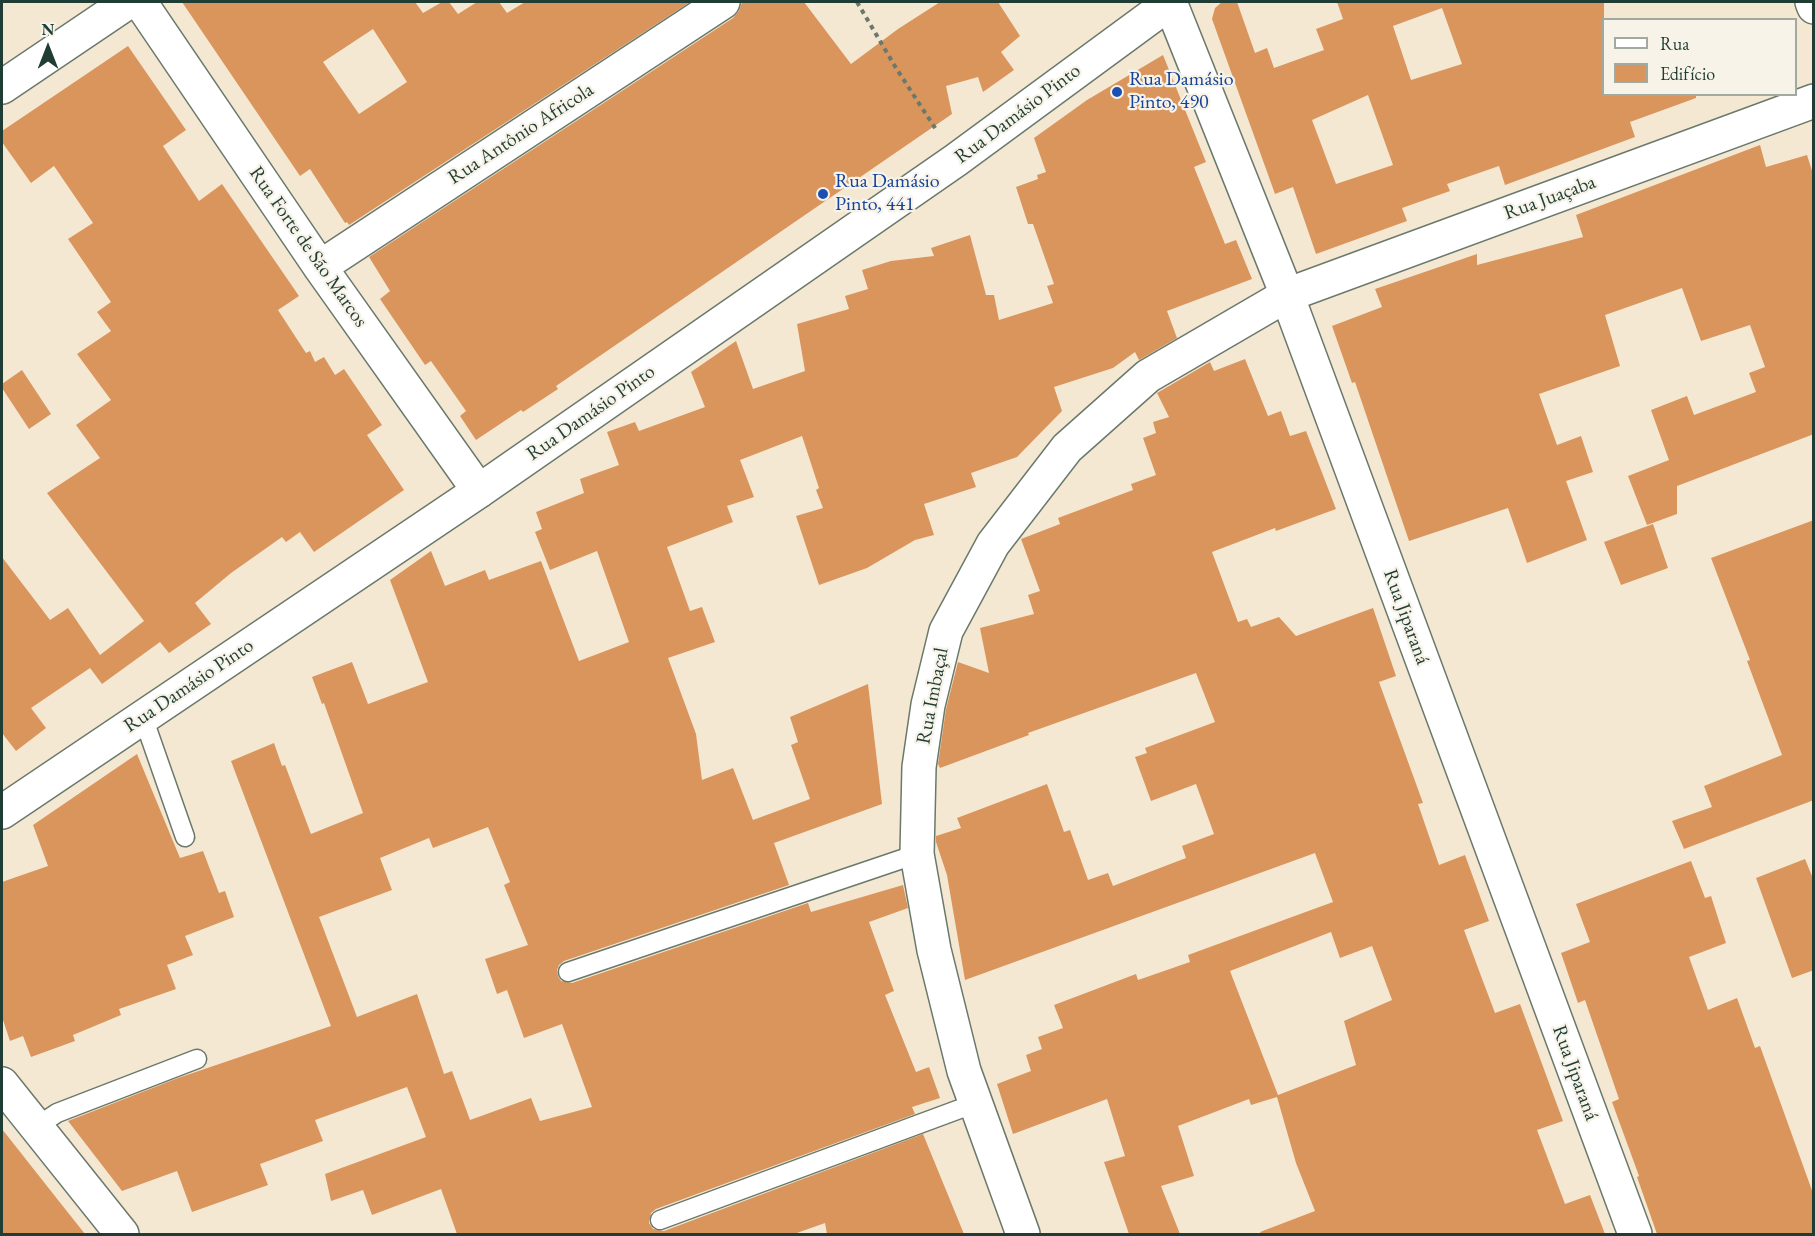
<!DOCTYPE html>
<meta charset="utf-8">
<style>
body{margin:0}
#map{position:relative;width:1815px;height:1236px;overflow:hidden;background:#f4e8d2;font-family:"EB Garamond",serif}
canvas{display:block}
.frame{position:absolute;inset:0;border:3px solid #1f3d34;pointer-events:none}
.legend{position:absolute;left:1602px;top:18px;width:195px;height:78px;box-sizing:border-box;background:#f7f3e8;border:2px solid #a1aaa0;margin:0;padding:8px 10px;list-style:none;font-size:18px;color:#1f3d34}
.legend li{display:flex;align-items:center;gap:12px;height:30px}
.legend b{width:30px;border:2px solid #a1aaa0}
.north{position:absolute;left:18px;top:18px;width:60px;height:60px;-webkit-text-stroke:4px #f7f3e8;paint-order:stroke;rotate:0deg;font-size:16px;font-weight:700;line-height:24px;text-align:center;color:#1f3d34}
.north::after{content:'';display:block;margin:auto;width:21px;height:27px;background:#1f3d34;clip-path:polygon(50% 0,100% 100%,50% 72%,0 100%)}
</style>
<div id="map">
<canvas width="1815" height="1236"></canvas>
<div class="frame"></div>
<ul class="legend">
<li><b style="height:8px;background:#fff"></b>Rua</li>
<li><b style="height:16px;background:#da955d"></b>Edifício</li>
</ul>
<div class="north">N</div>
</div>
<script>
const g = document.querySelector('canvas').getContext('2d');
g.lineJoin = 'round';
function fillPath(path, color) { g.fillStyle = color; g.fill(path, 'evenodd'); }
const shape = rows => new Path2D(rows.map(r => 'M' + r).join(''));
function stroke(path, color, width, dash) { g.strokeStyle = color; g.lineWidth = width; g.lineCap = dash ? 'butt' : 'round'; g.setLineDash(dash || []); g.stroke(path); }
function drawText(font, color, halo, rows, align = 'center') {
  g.font = font + ' "EB Garamond",serif'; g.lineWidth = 4.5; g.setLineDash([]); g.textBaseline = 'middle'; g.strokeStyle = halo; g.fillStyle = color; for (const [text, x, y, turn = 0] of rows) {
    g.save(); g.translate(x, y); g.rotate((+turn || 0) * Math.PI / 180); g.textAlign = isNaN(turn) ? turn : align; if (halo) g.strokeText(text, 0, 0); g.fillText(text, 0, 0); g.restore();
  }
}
fillPath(shape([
 [182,2,415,2,423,13,442,2,449,2,458,14,477,2,499,2,507,13,525,2,690,2,349,225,347,222,345,223,310,169,300,176],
 [373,29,407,82,359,114,323,62],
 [742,2,804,2,851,64,898,29,940,2,998,2,1020,36,1001,52,1014,70,983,92,978,77,946,86,952,114,556,386,558,389,523,412,521,410,476,440,460,416,466,411,431,361,425,365,380,299,390,291,369,257,733,18,739,11],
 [1222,2,1237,2,1255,53,1267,48,1274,68,1324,50,1316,29,1343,19,1337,2,1604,2,1604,94,1696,94,1696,98,1630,122,1635,137,1505,185,1499,166,1447,184,1450,191,1402,208,1407,221,1316,254,1293,187,1275,194,1212,19,1215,8],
 [1442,8,1462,64,1411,80,1393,26],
 [1368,95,1393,165,1336,184,1312,120],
 [128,46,186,130,163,146,199,201,222,184,299,296,278,310,306,353,310,351,315,362,324,357,335,375,344,369,382,425,367,435,404,490,314,552,300,532,286,542,282,537,231,573,195,603,211,624,169,653,160,642,102,684,90,668,31,708,46,728,16,751,2,733,2,557,50,620,68,608,100,655,144,621,47,493,100,458,76,425,111,400,77,354,111,331,97,312,111,302,68,239,93,223,54,166,31,183,2,142,2,131],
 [1163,55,1206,162,1194,167,1225,244,1236,240,1252,279,1167,311,1177,338,1139,360,1135,352,1113,368,1054,387,1062,411,1017,457,971,473,976,487,924,504,934,535,915,540,867,568,819,585,796,516,823,508,816,490,819,488,802,436,740,460,754,497,727,506,733,522,667,547,690,611,702,607,715,642,668,658,696,734,702,780,733,768,753,820,810,799,791,745,798,742,790,717,868,684,882,804,774,843,789,885,564,961,559,965,557,970,558,976,561,981,572,983,808,903,811,912,903,885,908,908,869,922,894,991,885,995,916,1072,929,1067,940,1098,912,1107,915,1114,656,1209,651,1213,649,1223,653,1229,664,1231,923,1134,964,1234,827,1234,825,1223,794,1234,457,1234,441,1189,372,1215,363,1190,331,1201,325,1174,426,1137,407,1087,315,1120,323,1141,260,1164,268,1185,192,1212,177,1171,122,1191,68,1121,178,1078,331,1026,231,761,274,743,282,766,285,765,311,834,363,813,324,703,322,704,312,677,352,662,368,704,428,682,390,580,431,551,445,586,485,570,489,580,541,561,579,661,629,642,597,551,550,570,535,532,542,529,536,512,584,493,580,479,619,465,607,432,635,422,639,431,705,407,691,372,736,341,753,389,805,371,797,324,849,309,845,296,868,289,862,270,891,261,934,256,931,248,970,235,986,295,994,295,999,320,1053,303,1047,286,1054,284,1033,224,1028,224,1016,187,1038,179,1037,175,1046,172,1034,138,1087,100],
 [488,827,510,882,504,885,528,945,485,959,497,994,507,990,524,1038,562,1024,592,1107,540,1121,531,1098,470,1120,452,1071,444,1074,417,994,357,1017,319,917,392,890,380,858,429,838,433,848],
 [1760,145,1766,167,1807,155,1814,177,1814,434,1677,486,1677,514,1647,525,1628,476,1669,460,1651,410,1687,396,1694,415,1756,392,1749,373,1765,367,1750,325,1701,341,1682,288,1605,315,1620,366,1539,394,1557,445,1581,436,1593,472,1566,481,1587,540,1527,563,1508,508,1409,541,1355,382,1352,383,1332,326,1382,307,1375,289,1477,254,1477,265,1583,237,1576,215],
 [1245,359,1268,416,1281,411,1290,436,1306,431,1336,509,1276,531,1275,528,1212,552,1238,622,1247,619,1251,627,1279,617,1296,636,1373,608,1396,676,1379,682,1423,803,1418,804,1439,865,1465,855,1489,921,1464,930,1481,976,1495,1013,1520,1004,1563,1121,1537,1130,1565,1204,1590,1195,1605,1234,1261,1234,1260,1232,1315,1211,1296,1163,1277,1097,1251,1105,1249,1099,1178,1126,1194,1176,1161,1186,1180,1234,1129,1234,1104,1162,1125,1156,1107,1099,1013,1134,997,1084,1031,1071,1026,1055,1042,1049,1038,1037,1063,1028,1054,1005,1136,974,1138,980,1190,962,1188,955,1333,902,1315,853,965,980,947,875,936,842,936,836,961,828,957,818,1047,784,1064,832,1070,830,1088,880,1108,873,1113,886,1186,858,1182,846,1214,834,1196,784,1151,801,1135,757,1147,753,1145,748,1215,722,1196,673,1028,733,1029,735,940,768,938,764,946,709,958,662,989,673,980,628,1034,614,1028,595,1040,591,1021,539,1060,524,1058,518,1133,490,1131,484,1156,475,1143,438,1156,433,1153,422,1169,417,1157,393,1210,362,1214,371],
 [1331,932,1340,958,1372,946,1392,1000,1344,1021,1356,1065,1278,1095,1230,971],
 [22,370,51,414,29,429,2,388,2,384],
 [1814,520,1814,800,1684,849,1672,821,1712,807,1704,786,1782,755,1747,661,1750,660,1711,558],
 [1653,524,1668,568,1621,585,1604,542],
 [137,754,180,858,203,851,219,893,225,891,234,917,185,936,193,955,167,965,176,989,119,1009,121,1015,73,1035,75,1041,31,1057,23,1036,10,1041,2,1017,2,882,48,866,33,825],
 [1805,859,1814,881,1814,970,1792,978,1756,878],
 [1691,861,1705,898,1711,896,1726,943,1689,957,1708,1010,1737,998,1755,1048,1760,1046,1814,1196,1814,1234,1657,1234,1637,1177,1639,1176,1612,1102,1619,1099,1585,1000,1578,1003,1561,953,1590,942,1576,904],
 [2,1129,58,1200,85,1234,2,1234]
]), '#da955d');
const service = shape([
 [143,717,185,837],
 [568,972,917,854],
 [36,1127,57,1113,197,1059],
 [660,1220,976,1103]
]);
const minor = shape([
 [140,2,320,267,479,491],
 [1170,2,1287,295,1635,1234],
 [1812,2,1814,7],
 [2,87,128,2],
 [320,267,723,2],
 [2,1084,122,1234],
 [1023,1234,964,1071,934,950,917,854,919,767,928,705,946,631,993,544,1067,448,1148,376,1287,295,1814,101]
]);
const tertiary = shape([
 [2,812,479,491,956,160,1171,2]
]);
stroke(service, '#6a796b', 21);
stroke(minor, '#6a796b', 36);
stroke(tertiary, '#6a796b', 36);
stroke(shape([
 [857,2,896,68,937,131]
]), '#6a796b', 4, [4.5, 4.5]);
stroke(service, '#fff', 18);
stroke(minor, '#fff', 33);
stroke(tertiary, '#fff', 33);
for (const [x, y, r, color] of [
 [1117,92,6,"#1a4fb4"],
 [823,194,6,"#1a4fb4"]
]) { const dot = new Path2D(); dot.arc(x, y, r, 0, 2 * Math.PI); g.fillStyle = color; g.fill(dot); stroke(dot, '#f7f3e8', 2); }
drawText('20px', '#164399', '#f7f3e8', [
 ["Rua Damásio",1129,80],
 ["Pinto, 490",1129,103],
 ["Rua Damásio",835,182],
 ["Pinto, 441",835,205]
], 'left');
drawText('20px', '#1f3d34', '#f7f3e8', [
 ["Rua Damásio Pinto",1018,114,-37],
 ["Rua Antônio Africola",521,134,-33],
 ["Rua Juaçaba",1550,198,-20],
 ["Rua Forte de São Marcos",308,247,55],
 ["Rua Damásio Pinto",591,413,-35],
 ["Rua Jiparaná",1406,617,70],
 ["Rua Damásio Pinto",189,686,-34],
 ["Rua Imbaçal",933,696,-79],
 ["Rua Jiparaná",1575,1073,70]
]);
</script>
